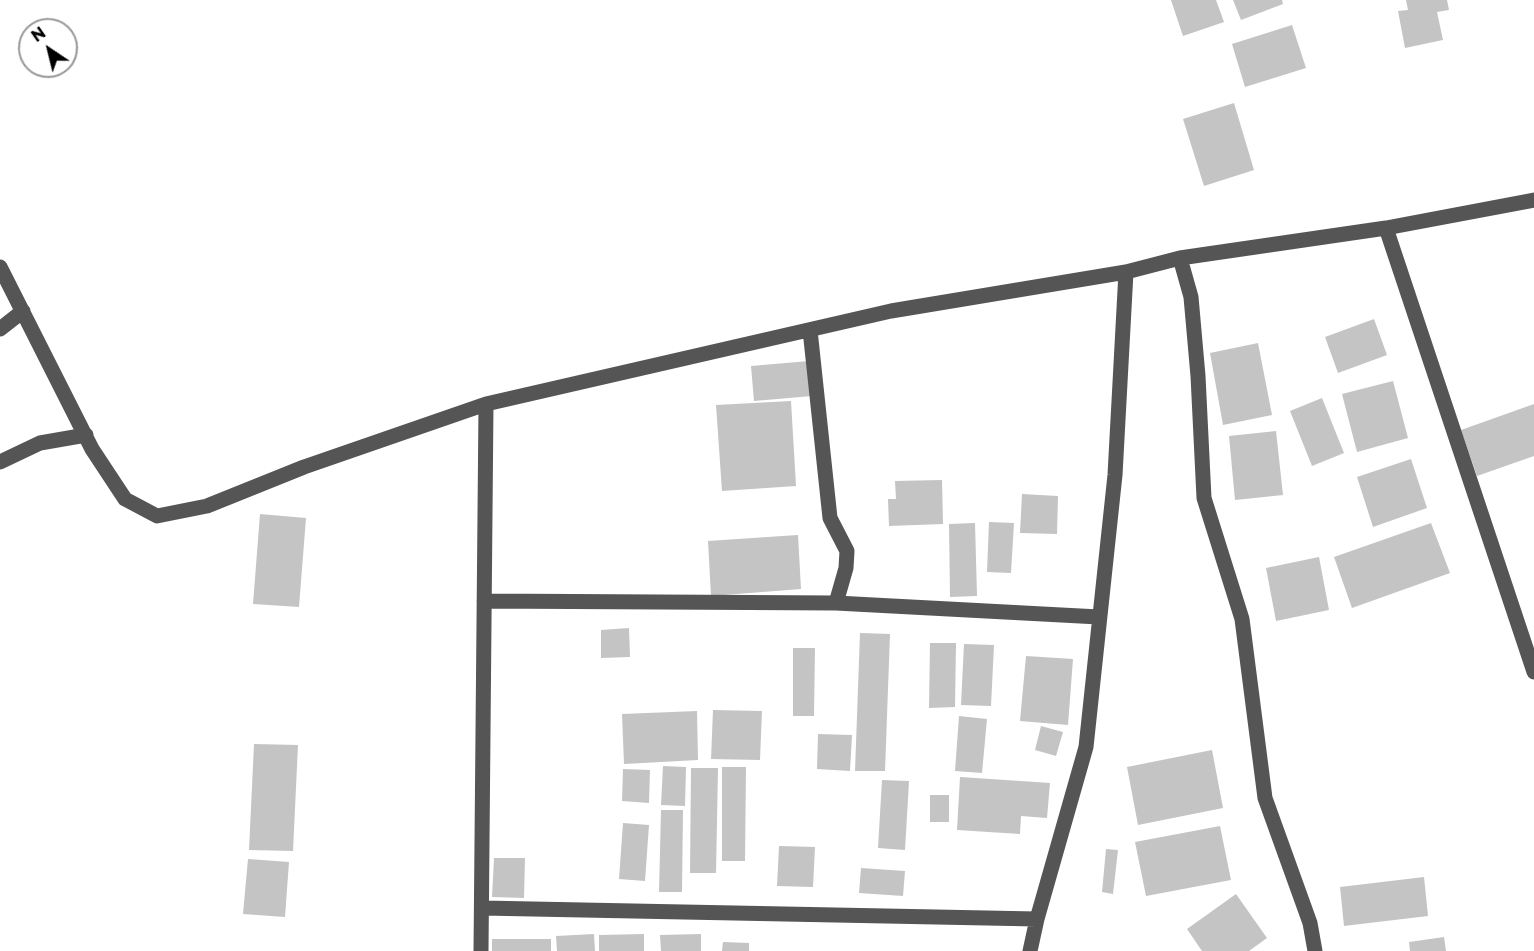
<!DOCTYPE html>
<style>
body{margin:0}
#map{position:relative;width:1534px;height:951px;overflow:hidden;background:#fff;font-family:Montserrat,sans-serif}
canvas{display:block}
.north{position:absolute;left:18px;top:18px;width:60px;height:60px;box-sizing:border-box;background:#fff;border:2px solid #999;border-radius:50%;rotate:325deg;font-size:16px;font-weight:700;line-height:24px;text-align:center;color:#000}
.north::after{content:'';display:block;margin:auto;width:21px;height:27px;background:#000;clip-path:polygon(50% 0,100% 100%,50% 72%,0 100%)}
</style>
<div id="map">
<canvas width="1534" height="951"></canvas>
<div class="north">N</div>
</div>
<script>
const g = document.querySelector('canvas').getContext('2d');
g.lineJoin = 'round';
function fillPath(path, color) { g.fillStyle = color; g.fill(path, 'evenodd'); }
const shape = rows => new Path2D(rows.map(r => 'M' + r).join(''));
function stroke(path, color, width, dash) { g.strokeStyle = color; g.lineWidth = width; g.lineCap = dash ? 'butt' : 'round'; g.setLineDash(dash || []); g.stroke(path); }
fillPath(shape([
 [1171,0,1216,0,1224,22,1183,36],
 [1233,0,1282,0,1283,4,1241,20],
 [1406,0,1447,0,1449,10,1437,12,1443,40,1405,48,1398,11,1408,10],
 [1292,25,1306,68,1245,87,1232,44],
 [1234,103,1254,170,1204,186,1183,119],
 [1374,319,1387,355,1338,373,1325,337],
 [1258,343,1272,415,1223,425,1210,353],
 [809,361,812,396,754,401,751,366],
 [1393,381,1408,438,1357,452,1342,394],
 [1322,398,1344,453,1312,466,1290,411],
 [791,401,796,486,722,491,716,405],
 [1534,404,1534,456,1477,476,1461,430],
 [1276,431,1283,495,1235,500,1229,436],
 [1411,459,1427,508,1373,527,1357,477],
 [942,480,943,524,889,526,888,499,896,499,895,481],
 [1022,494,1058,496,1057,534,1020,533],
 [260,514,306,518,299,607,253,604],
 [989,522,1014,523,1011,573,987,572],
 [975,523,977,596,950,597,949,524],
 [1431,523,1450,573,1352,608,1334,557],
 [798,535,801,589,711,596,708,541],
 [1319,557,1329,610,1276,621,1266,568],
 [629,628,630,657,601,658,601,630],
 [860,633,890,634,885,771,855,771],
 [930,643,956,643,955,707,929,708],
 [964,644,994,645,991,706,961,705],
 [793,648,815,648,814,716,793,716],
 [1026,656,1073,659,1068,725,1020,721],
 [713,710,762,711,760,760,711,759],
 [697,711,698,760,624,764,622,714],
 [959,716,987,719,982,773,955,771],
 [1041,726,1063,732,1056,756,1035,750],
 [818,734,852,735,850,771,817,769],
 [254,744,298,745,293,851,249,850],
 [1212,750,1223,808,1138,825,1127,767],
 [663,766,686,767,685,806,661,805],
 [722,767,746,767,745,861,722,861],
 [691,768,718,768,716,873,690,873],
 [623,769,650,770,649,803,622,801],
 [960,777,1050,783,1047,818,1021,816,1020,834,957,830],
 [882,780,909,781,905,850,878,848],
 [930,795,949,795,949,822,930,822],
 [661,810,683,810,682,892,659,892],
 [623,823,649,825,645,881,619,879],
 [1220,826,1231,880,1146,896,1135,842],
 [779,846,815,847,813,887,777,886],
 [1106,849,1118,850,1113,894,1102,892],
 [494,858,525,858,524,898,492,897],
 [248,859,289,862,285,917,243,914],
 [861,868,905,871,903,896,859,893],
 [1424,877,1428,916,1344,926,1340,887],
 [1236,894,1267,938,1249,951,1202,951,1187,929],
 [594,934,595,951,557,951,556,936],
 [644,934,644,951,599,951,599,935],
 [701,934,701,951,661,951,660,935],
 [1444,937,1446,951,1410,951,1409,942],
 [492,939,551,939,551,951,492,951],
 [723,942,749,943,749,951,722,951]
]), '#c4c4c4');
stroke(shape([
 [1386,228,1534,672],
 [1180,258,1191,297,1198,376,1204,498,1242,619,1265,798,1310,923,1315,951],
 [0,267,92,449,125,499,157,516,207,506,304,467,486,404,891,311,1126,272,1180,258,1386,228,1534,200],
 [0,329,23,311],
 [810,330,830,518,847,551,846,568,836,603],
 [0,462,40,443,86,435],
 [484,601,836,603,1099,617],
 [482,908,1037,919],
 [481,951,486,404],
 [1030,951,1037,919,1086,747,1115,475,1126,272]
]), '#555', 15);
</script>
